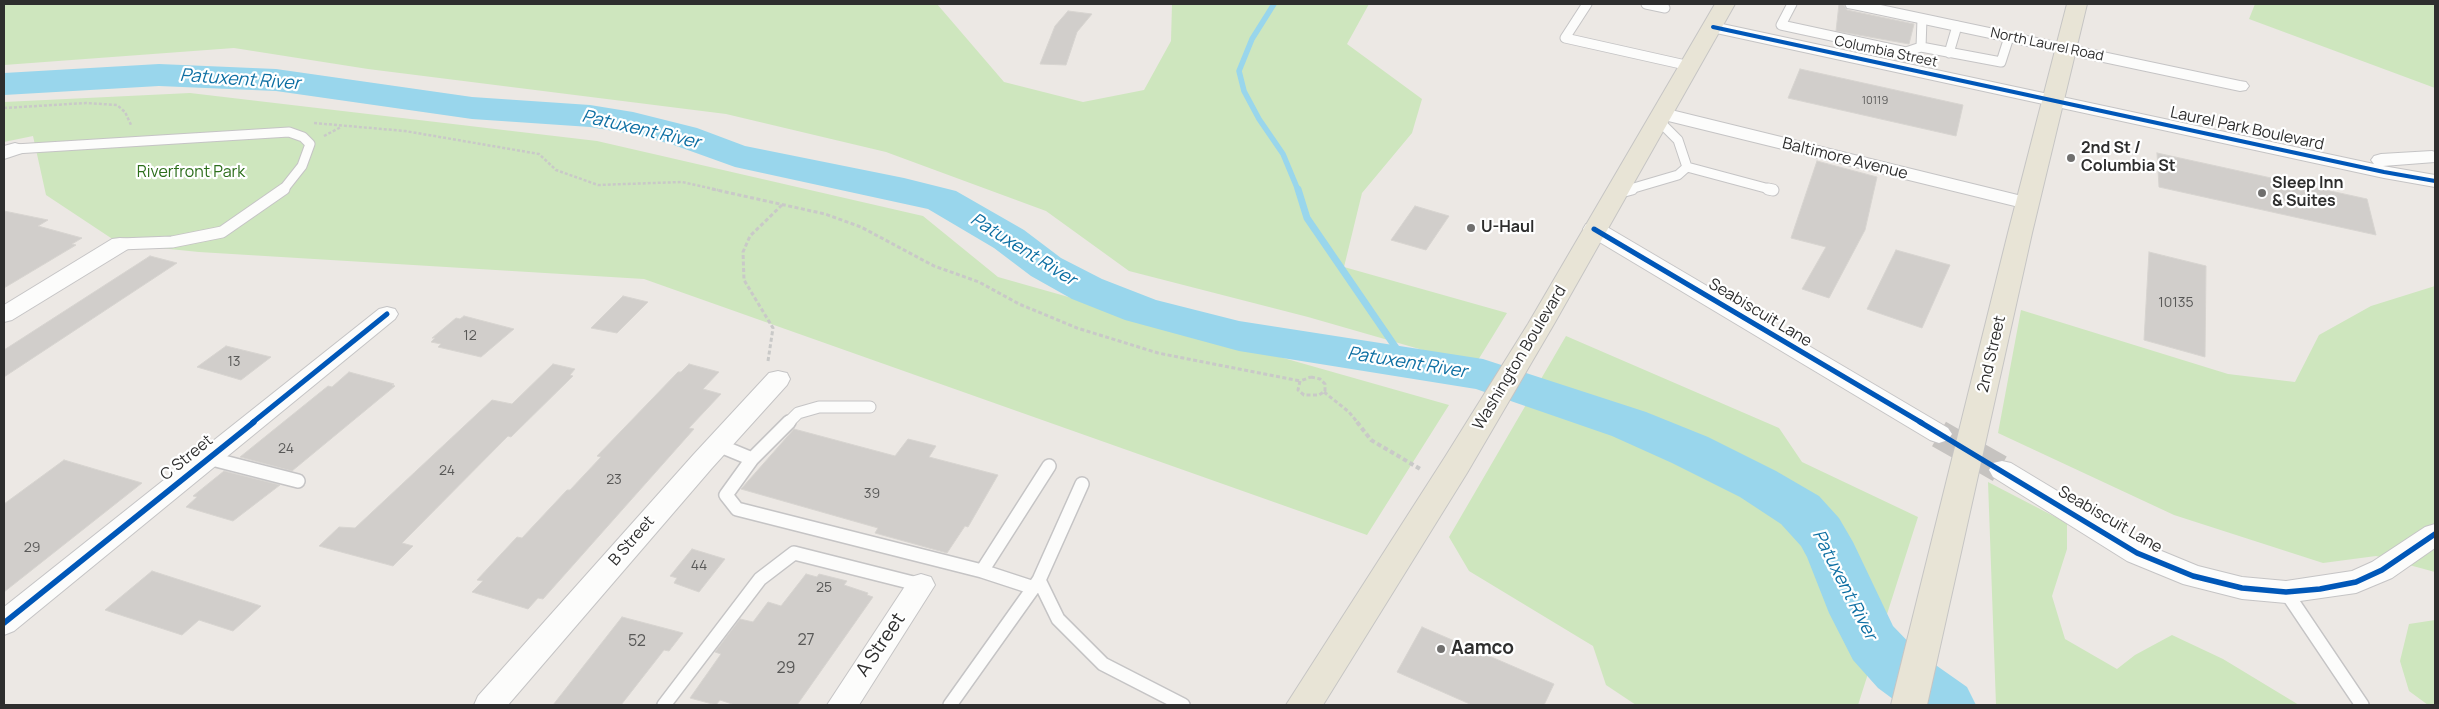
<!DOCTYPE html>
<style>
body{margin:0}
#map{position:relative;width:2439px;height:709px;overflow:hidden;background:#ece8e4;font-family:Manrope,sans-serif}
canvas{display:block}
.frame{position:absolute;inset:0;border:5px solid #2e2e2e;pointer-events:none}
</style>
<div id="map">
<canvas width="2439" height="709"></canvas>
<div class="frame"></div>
</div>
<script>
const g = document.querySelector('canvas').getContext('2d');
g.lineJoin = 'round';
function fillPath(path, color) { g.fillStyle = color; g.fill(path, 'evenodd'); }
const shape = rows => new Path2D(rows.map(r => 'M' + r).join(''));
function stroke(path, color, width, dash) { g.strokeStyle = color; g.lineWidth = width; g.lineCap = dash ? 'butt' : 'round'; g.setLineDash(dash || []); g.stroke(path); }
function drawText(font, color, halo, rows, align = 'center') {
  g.font = font + ' Manrope,sans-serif'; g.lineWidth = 4.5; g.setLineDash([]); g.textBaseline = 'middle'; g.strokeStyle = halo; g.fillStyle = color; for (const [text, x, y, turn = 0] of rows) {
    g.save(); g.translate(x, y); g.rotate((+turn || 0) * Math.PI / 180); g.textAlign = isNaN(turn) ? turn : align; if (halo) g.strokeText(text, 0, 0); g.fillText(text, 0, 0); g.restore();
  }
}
fillPath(shape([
 [4,4,937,4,1004,82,1083,102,1144,90,1171,41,1172,4,1369,4,1347,44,1422,99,1412,133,1362,193,1344,267,1507,313,1475,365,1308,317,1129,271,1046,211,886,152,726,114,368,69,234,48,4,65],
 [2255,4,2435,4,2435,88,2249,19],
 [190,93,597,141,923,216,998,277,1449,405,1367,535,644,279,199,252,120,244,46,195,33,136,4,142,4,102],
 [2435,286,2435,572,2376,556,2323,563,2174,515,1998,433,2021,310,2228,374,2295,382,2319,335,2371,306],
 [1566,336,1779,428,1802,462,1918,517,1858,705,1636,705,1606,685,1593,646,1469,571,1449,537],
 [1988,482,2067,523,2067,549,2052,596,2065,639,2117,669,2135,655,2172,635,2223,659,2299,705,1996,705],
 [2435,620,2435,705,2428,705,2409,691,2400,661,2409,624]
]), '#cee6be');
stroke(shape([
 [1274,4,1252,39,1239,71,1244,91,1259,119,1283,154,1298,190]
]), '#99d6ec', 5.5);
stroke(shape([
 [1298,189,1307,218,1405,361]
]), '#99d6ec', 7);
fillPath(shape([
 [159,64,276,69,472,97,590,105,633,112,697,128,745,146,904,178,956,191,1024,230,1061,258,1102,279,1156,300,1239,321,1483,359,1646,412,1708,437,1776,471,1819,496,1839,518,1853,542,1893,626,1920,654,1967,687,1976,705,1901,705,1878,688,1853,660,1829,613,1807,557,1801,546,1781,524,1740,497,1672,463,1612,436,1476,389,1239,351,1125,320,1072,299,1031,276,994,248,928,209,735,167,671,144,632,134,590,127,472,119,276,91,159,86,4,95,4,73,159,64]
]), '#99d6ec');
const building = shape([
 [1839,4,1843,4,1847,10,1914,24,1909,44,1836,31,1839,4],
 [1068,11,1092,14,1077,32,1066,65,1040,64,1055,26,1068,11],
 [1800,69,1963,105,1956,136,1788,98,1800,69],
 [2157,153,2367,199,2376,235,2159,187,2157,153],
 [1817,161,1877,177,1865,230,1829,298,1802,289,1826,247,1791,238,1817,161],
 [1415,206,1449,216,1426,250,1391,240,1415,206],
 [4,211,48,220,38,226,82,238,72,244,76,245,4,288,4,211],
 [1896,250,1950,265,1922,328,1867,309,1896,250],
 [2149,252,2206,266,2205,357,2144,340,2149,252],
 [150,256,177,263,4,377,4,350,150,256],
 [623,296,648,302,617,333,591,328,623,296],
 [464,316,514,329,481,357,438,347,441,344,431,342,435,338,432,338,456,318,460,319,464,316],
 [226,346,271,357,241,380,197,367,226,346],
 [553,364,575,369,570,375,573,376,511,437,508,436,402,543,413,546,393,566,319,546,339,527,355,528,492,400,512,404,553,364],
 [689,364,719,372,703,389,721,394,689,428,694,429,543,599,538,598,528,609,472,592,483,581,477,580,502,553,517,537,522,538,567,490,570,490,601,457,597,456,678,372,681,372,689,364],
 [349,372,394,384,392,385,395,386,292,471,240,457,328,386,332,387,349,372],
 [794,429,895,456,908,439,936,446,929,457,998,475,968,527,965,526,947,553,875,533,878,528,741,489,794,429],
 [64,460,142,483,4,592,4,504,64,460],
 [224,471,280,485,233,521,186,507,197,497,193,496,224,471],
 [692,549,725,559,699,592,674,583,677,578,670,576,692,549],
 [152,571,261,606,233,631,199,620,182,635,105,610,152,571],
 [806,574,817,577,819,574,847,581,844,585,868,593,867,595,873,597,797,705,735,705,720,700,716,705,690,698,721,654,715,652,740,619,753,622,768,602,781,606,806,574],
 [622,617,683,633,669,651,664,650,621,705,553,705,622,617],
 [1422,627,1554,684,1544,705,1472,705,1397,672,1422,627]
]);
fillPath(building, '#d1cecb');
stroke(building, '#d7d4d0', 1);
stroke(shape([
 [1939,434,2002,470]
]), '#c6c3c0', 28, [28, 14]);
const serviceFar2 = shape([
 [1587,4,1565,38,1690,66],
 [1646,4,1665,8],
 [1792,4,1781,25,1906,52,1921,47,2001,62,2009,37],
 [1921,47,1922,19],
 [1949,53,1957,26],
 [15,149,289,132,303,137,310,144,302,166,283,190],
 [1687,167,1773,190],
 [1627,190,1678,175,1687,167,1678,140,1659,121]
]);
const serviceFar1 = shape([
 [1768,189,1773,190],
 [1617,193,1632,189],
 [120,244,172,242,222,232,284,189],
 [788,423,798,413,819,407,870,407]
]);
const service = shape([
 [789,422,752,459,726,495,737,509,982,571,1049,466],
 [718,445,752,459],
 [208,458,298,481],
 [1082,484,1039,580,1058,619,1103,664,1183,705],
 [982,571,1034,588],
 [2286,592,2362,705],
 [664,705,760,579,794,553,921,585],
 [950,705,1039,580]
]);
const minor = shape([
 [1845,4,1876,4,2240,81,2246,82,2249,86,2246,90,2240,91,1853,9,1847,8,1845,4],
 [1713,22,2374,164,2371,160,2374,156,2381,154,2432,151,2435,152,2435,162,2383,166,2435,175,2435,187,2384,178,1707,31,1704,27,1707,23,1713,22],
 [1663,108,2034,199,2037,203,2034,207,2027,209,1656,118,1654,114,1656,110,1663,108],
 [15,143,22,145,25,149,22,153,4,159,4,146,15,143],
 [1594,223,1602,224,1948,428,1952,434,1948,440,1939,443,1930,440,1586,234,1583,229,1586,224,1594,223],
 [120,238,128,239,131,244,128,249,12,320,4,322,4,305,112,239,120,238],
 [387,307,395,309,398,314,395,319,14,631,4,635,4,607,379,309,387,307],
 [778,371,787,373,790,379,787,385,712,468,508,705,474,705,478,696,694,454,769,373,778,371],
 [2002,461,2011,463,2147,545,2198,566,2242,577,2286,581,2352,571,2372,562,2425,527,2435,524,2435,548,2392,578,2356,593,2286,603,2242,599,2183,584,2127,561,1993,477,1989,470,1993,463,2002,461],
 [921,574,931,577,935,585,859,705,827,705,911,577,921,574]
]);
const primary = shape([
 [1715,4,1735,4,1554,324,1467,473,1323,705,1286,705,1445,457,1528,324,1715,4],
 [2067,4,2087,4,2032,233,1927,705,1891,705,2008,233,2067,4]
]);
stroke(serviceFar2, '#c5c4c5', 11);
stroke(serviceFar1, '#c5c4c5', 13);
stroke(service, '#c5c4c5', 16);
stroke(minor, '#c5c4c5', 2);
stroke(primary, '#c6c5c4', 2);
stroke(shape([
 [4,108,86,103,117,105,125,112,131,125],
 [314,123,405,131,539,154,556,170,598,185,682,182,718,190],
 [324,136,341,127]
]), '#c9c9c8', 2.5, [3, 2]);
stroke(shape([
 [712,189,825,214,861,227,934,266,979,282,1019,304,1077,328,1158,353,1300,381],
 [768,361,773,328,744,280,743,252,750,236,783,204],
 [1311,377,1320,379,1325,384,1325,391,1319,395,1304,395,1298,390,1300,381,1311,377],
 [1324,392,1349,412,1358,423]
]), '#c9c9c8', 3, [4, 2.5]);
stroke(shape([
 [1357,422,1371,440,1422,470]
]), '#c9c9c8', 4, [4.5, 3]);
stroke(serviceFar2, '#fcfcfb', 9);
stroke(serviceFar1, '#fcfcfb', 11);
stroke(service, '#fcfcfb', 13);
fillPath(minor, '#fcfcfb');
fillPath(primary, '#e8e4d6');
stroke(shape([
 [1713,27,2384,172,2435,181]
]), '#0057b8', 4);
stroke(shape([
 [1594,229,1922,423],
 [252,423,387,314]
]), '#0057b8', 5);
stroke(shape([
 [1920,422,2137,553,2193,576,2242,588,2286,592,2320,589,2356,582,2382,570,2435,534],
 [4,623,254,422]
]), '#0057b8', 5.5);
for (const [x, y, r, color] of [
 [2071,158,5,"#706f6e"],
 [2262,193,5,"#706f6e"],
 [1471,228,5,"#706f6e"],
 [1441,649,5,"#706f6e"]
]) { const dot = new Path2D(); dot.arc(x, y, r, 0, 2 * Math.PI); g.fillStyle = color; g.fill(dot); stroke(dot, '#fff', 2); }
drawText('11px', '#585857', null, [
 ["10119",1875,101]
]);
drawText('14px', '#2e2e2e', '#fff', [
 ["North Laurel Road",2047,45,12],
 ["Columbia Street",1886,52,12]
]);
drawText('14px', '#585857', null, [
 ["10135",2176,303],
 ["12",470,336],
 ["13",234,362],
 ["24",286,449],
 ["24",447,471],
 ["23",614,480],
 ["39",872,494],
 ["29",32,548],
 ["44",699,566],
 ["25",824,588]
]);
drawText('16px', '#2e2e2e', '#fff', [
 ["Laurel Park Boulevard",2247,129,12],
 ["Baltimore Avenue",1845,159,14],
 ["Seabiscuit Lane",1760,313,31],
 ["2nd Street",1992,354,-77],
 ["Washington Boulevard",1520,358,-59],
 ["C Street",187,458,-39],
 ["Seabiscuit Lane",2110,520,30],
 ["B Street",632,541,-49]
]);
drawText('bold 16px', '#2e2e2e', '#fff', [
 ["2nd St /",2081,149],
 ["Columbia St",2081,167],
 ["Sleep Inn",2272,184],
 ["& Suites",2272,202],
 ["U-Haul",1481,228]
], 'left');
drawText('16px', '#2c6e1b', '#fff', [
 ["Riverfront Park",191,173]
]);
drawText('16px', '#585857', null, [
 ["27",806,641],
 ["52",637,642],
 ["29",786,669]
]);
drawText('italic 18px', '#0d6fa3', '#fff', [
 ["Patuxent River",240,80,4],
 ["Patuxent River",641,130,13],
 ["Patuxent River",1023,250,32],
 ["Patuxent River",1407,363,9],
 ["Patuxent River",1844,585,63]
]);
drawText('19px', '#2e2e2e', '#fff', [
 ["A Street",881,645,-56]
]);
drawText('bold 19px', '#2e2e2e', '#fff', [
 ["Aamco",1451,649]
], 'left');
</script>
